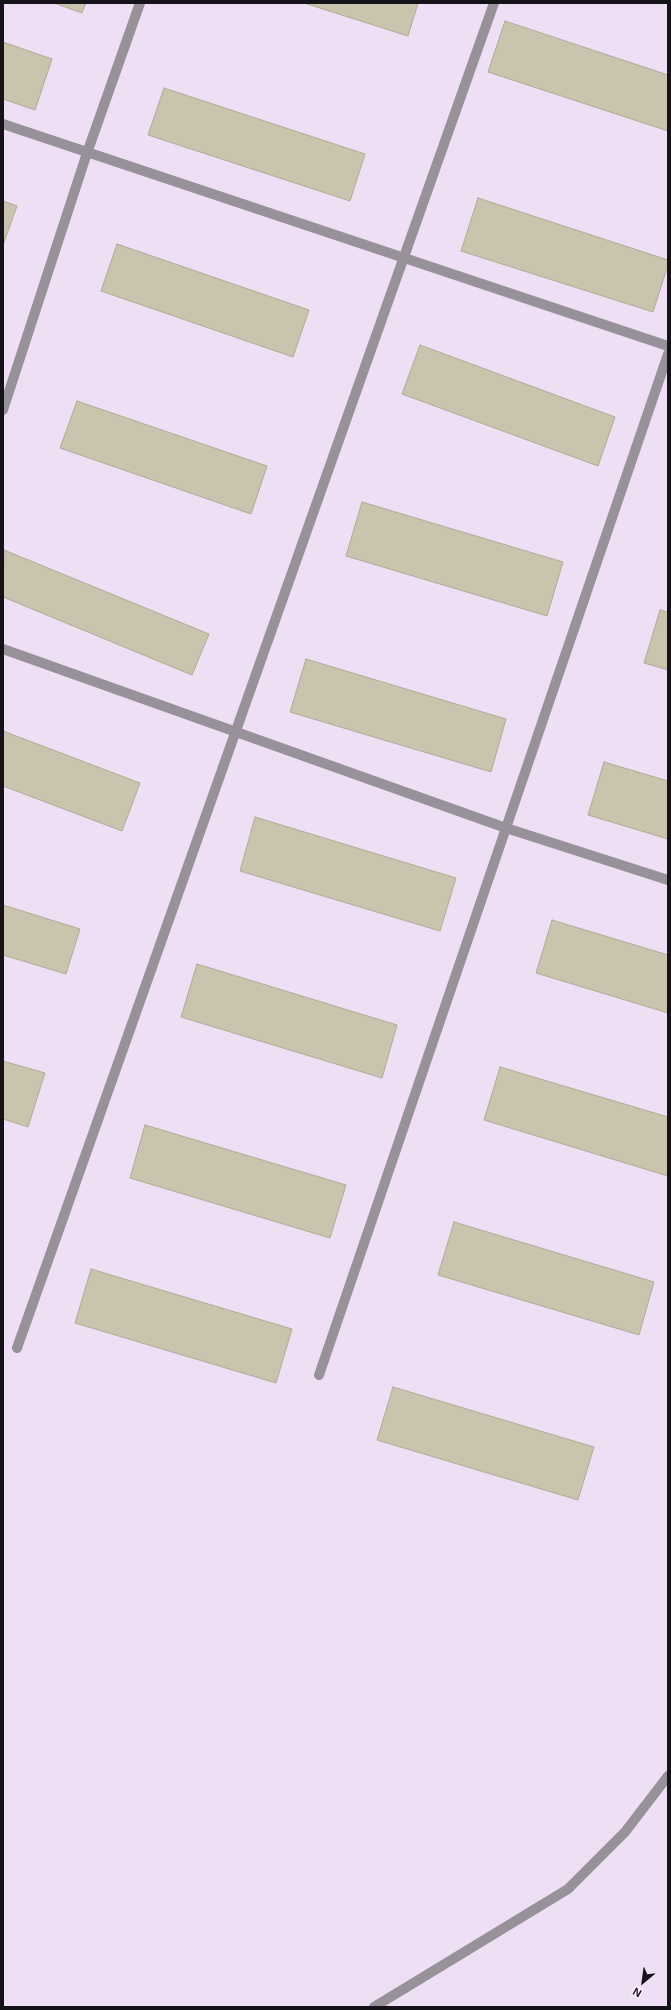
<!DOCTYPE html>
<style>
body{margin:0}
#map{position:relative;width:671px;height:2010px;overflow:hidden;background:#eedff4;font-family:Helvetica,sans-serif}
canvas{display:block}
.frame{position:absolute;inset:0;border:4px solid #161219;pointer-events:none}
.north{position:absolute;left:623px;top:1962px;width:40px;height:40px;-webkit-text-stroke:3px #f9eefe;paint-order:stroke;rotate:209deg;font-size:11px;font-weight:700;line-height:16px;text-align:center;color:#161219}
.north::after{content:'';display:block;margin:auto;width:14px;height:18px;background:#161219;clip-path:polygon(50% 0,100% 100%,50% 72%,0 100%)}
</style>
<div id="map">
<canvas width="671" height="2010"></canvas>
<div class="frame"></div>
<div class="north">N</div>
</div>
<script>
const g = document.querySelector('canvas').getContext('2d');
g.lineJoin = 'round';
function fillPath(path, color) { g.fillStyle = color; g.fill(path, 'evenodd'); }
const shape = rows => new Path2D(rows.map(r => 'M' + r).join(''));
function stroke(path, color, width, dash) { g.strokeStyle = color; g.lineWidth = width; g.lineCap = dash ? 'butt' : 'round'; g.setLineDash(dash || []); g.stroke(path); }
const building = shape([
 [54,3,86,3,82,13,54,3],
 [304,3,418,3,408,36,304,3],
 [505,21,668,75,668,131,488,72,505,21],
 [3,42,52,59,35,110,3,99,3,42],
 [164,88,365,154,350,201,148,135,164,88],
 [478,198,668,260,668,265,653,312,461,251,478,198],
 [3,201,17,206,3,245,3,201],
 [117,244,309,310,293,357,101,291,117,244],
 [420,345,615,417,598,466,402,394,420,345],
 [77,401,267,466,251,514,60,448,77,401],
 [362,502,563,562,547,616,346,556,362,502],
 [4,550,209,634,192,675,3,597,4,550],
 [660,610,668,612,668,670,644,663,660,610],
 [306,659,506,719,491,772,290,712,306,659],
 [3,731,140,783,122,831,3,786,3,731],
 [604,762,668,781,668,839,588,815,604,762],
 [255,817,456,878,440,931,240,871,255,817],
 [3,905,80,929,66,974,3,955,3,905],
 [552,920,668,955,668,1013,536,973,552,920],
 [197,964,397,1025,382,1078,181,1017,197,964],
 [3,1061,45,1073,28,1127,3,1119,3,1061],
 [500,1067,668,1117,668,1176,484,1120,500,1067],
 [145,1125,346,1185,330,1238,130,1178,145,1125],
 [454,1222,654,1282,639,1335,438,1275,454,1222],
 [91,1269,292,1329,276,1383,75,1323,91,1269],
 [393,1387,594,1447,578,1500,377,1440,393,1387]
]);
fillPath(building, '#c9c4ad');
stroke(building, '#b0ab95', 1);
stroke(shape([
 [3,124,668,346],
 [3,410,87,153,140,3],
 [3,649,506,828,668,880],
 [17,1348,494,3],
 [319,1375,668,354],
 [374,2007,568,1889,625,1832,668,1776]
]), '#97919a', 10);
</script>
